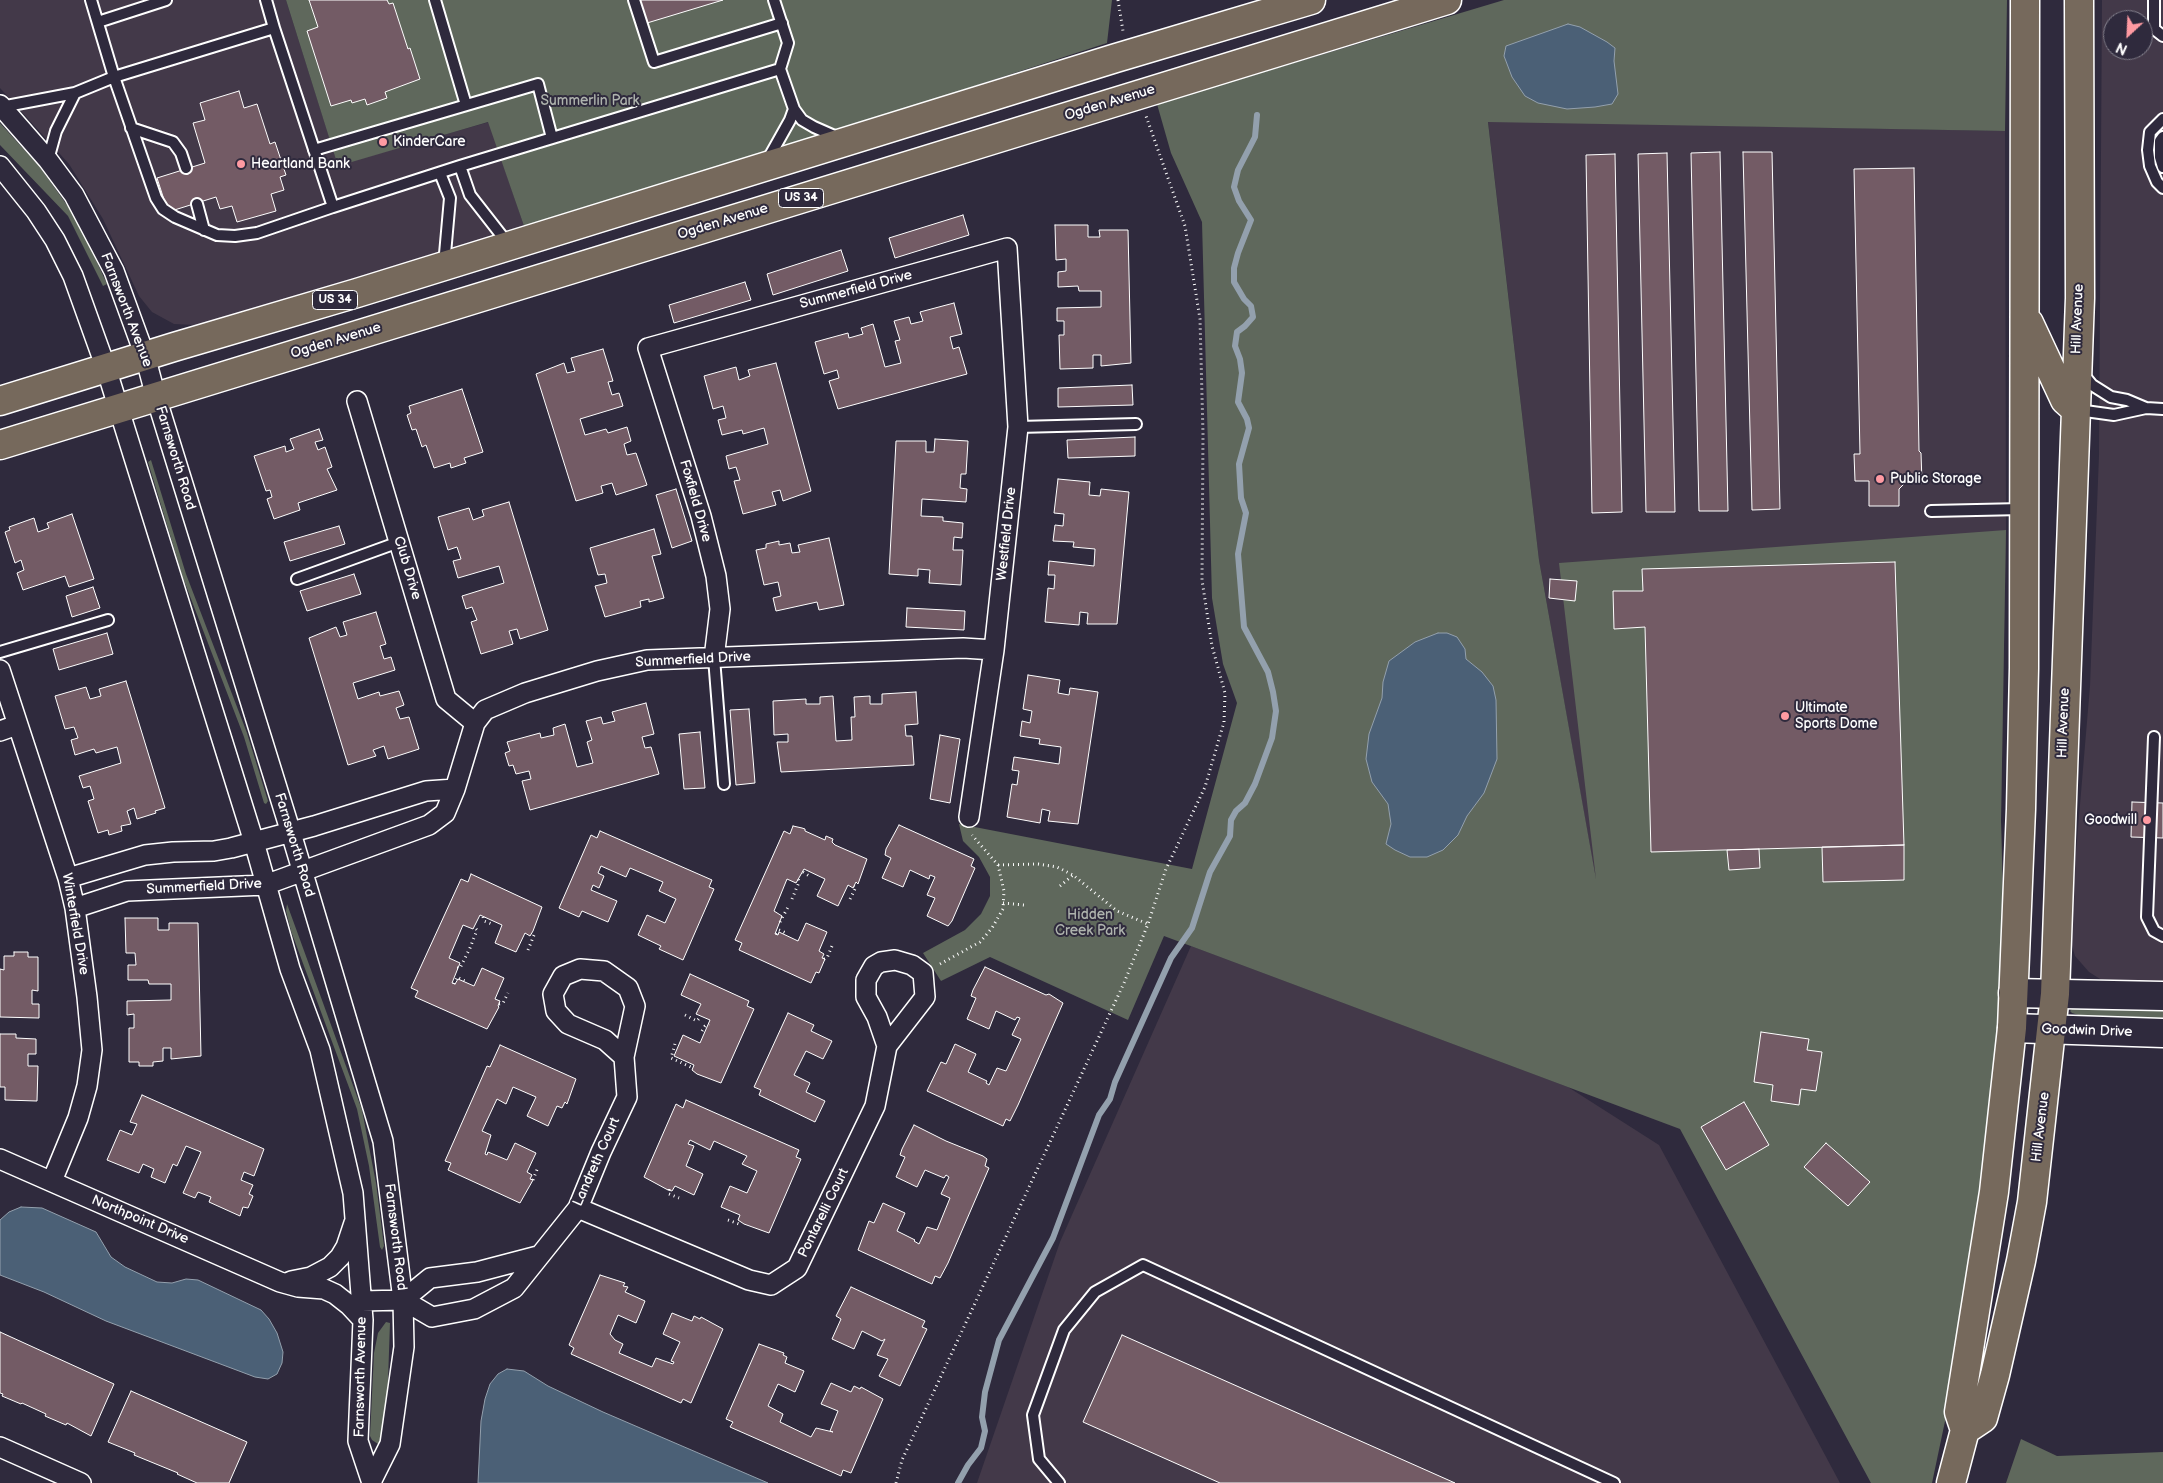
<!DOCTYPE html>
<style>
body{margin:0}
#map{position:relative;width:2163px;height:1483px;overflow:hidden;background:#2f2a3d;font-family:"Balsamiq Sans",sans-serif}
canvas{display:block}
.north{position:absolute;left:2103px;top:10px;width:50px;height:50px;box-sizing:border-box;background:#2f2a3d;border:1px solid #827f8b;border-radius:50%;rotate:205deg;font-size:14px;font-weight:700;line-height:20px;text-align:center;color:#fff}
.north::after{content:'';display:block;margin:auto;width:18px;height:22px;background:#ff9aa2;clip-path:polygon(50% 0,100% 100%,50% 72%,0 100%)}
</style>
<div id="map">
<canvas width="2163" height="1483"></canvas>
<div class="north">N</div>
</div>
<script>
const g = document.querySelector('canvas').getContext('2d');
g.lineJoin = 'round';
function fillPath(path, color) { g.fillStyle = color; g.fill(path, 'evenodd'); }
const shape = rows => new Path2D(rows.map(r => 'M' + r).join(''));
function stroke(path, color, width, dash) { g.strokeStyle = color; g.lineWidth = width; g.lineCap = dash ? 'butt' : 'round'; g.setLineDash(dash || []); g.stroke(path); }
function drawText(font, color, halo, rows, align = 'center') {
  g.font = font + ' "Balsamiq Sans",sans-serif'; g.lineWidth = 4; g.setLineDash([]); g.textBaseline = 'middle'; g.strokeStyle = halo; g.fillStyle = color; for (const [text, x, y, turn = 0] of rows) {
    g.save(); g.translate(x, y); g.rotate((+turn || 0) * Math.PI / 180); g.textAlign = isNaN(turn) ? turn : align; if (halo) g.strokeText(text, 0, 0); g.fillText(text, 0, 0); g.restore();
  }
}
fillPath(shape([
 [0,0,286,0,338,165,489,122,524,226,219,321,196,325,174,324,152,312,139,296,103,219,69,164,0,88],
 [2102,0,2163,0,2163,984,2105,982,2089,972,2075,956,2069,935,2090,686,2099,455],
 [2113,20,2143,20,2143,50,2113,50],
 [1488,121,2005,131,2006,530,2001,821,2004,932,1932,1483,1871,1483,1598,892,1539,560],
 [1191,946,1568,1087,1659,1145,1840,1483,977,1483,1060,1242]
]), '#433949');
fillPath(shape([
 [286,0,1112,0,1107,43,845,128,524,226,488,122,338,166],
 [1504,0,2007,0,2005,131,1488,122,1539,560,1596,879,1559,563,2006,530,2001,821,2004,932,1996,1068,1989,1142,1948,1407,1932,1483,1871,1483,1680,1129,1164,936,1128,1020,990,957,941,981,923,953,965,930,981,914,990,896,990,877,979,857,963,841,959,824,1192,869,1237,703,1223,664,1212,598,1202,222,1171,153,1157,104],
 [0,123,39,166,77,219,107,284,103,286,68,216,0,145],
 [151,460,186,574,247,733,268,801,266,804,264,803,244,737,183,578,148,462],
 [287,904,362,1110,376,1183,384,1246,382,1250,380,1247,369,1166,357,1109,291,931,286,911],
 [2072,1009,2163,1009,2163,1020,2088,1018,2072,1013,2070,1011],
 [386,1322,390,1323,386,1438,378,1444,372,1440,370,1436,374,1353,378,1333],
 [2021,1439,2057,1456,2163,1452,2163,1483,2006,1483]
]), '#5f685c');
const water = shape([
 [1568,24,1580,27,1607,42,1615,48,1614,61,1618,94,1612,104,1595,107,1567,109,1538,103,1525,96,1512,77,1504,56,1506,46,1568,24],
 [1438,633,1447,633,1457,637,1465,649,1466,659,1482,672,1493,686,1496,700,1497,759,1484,793,1467,816,1458,835,1443,850,1427,857,1410,857,1395,850,1386,844,1391,824,1388,804,1372,782,1366,759,1369,734,1382,698,1383,682,1389,661,1415,642,1438,633],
 [21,1207,42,1208,96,1232,111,1257,125,1267,157,1282,172,1283,186,1279,198,1280,261,1310,269,1319,277,1333,283,1352,282,1363,277,1374,268,1379,255,1377,106,1321,44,1292,0,1275,0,1220,9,1212,21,1207],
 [507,1369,524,1371,548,1386,603,1412,768,1483,478,1483,481,1421,485,1399,490,1384,498,1374,507,1369]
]);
fillPath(water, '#4b6076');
stroke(water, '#93a0ad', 1);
stroke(shape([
 [958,1483,968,1465,981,1448,985,1431,982,1417,985,1392,999,1340,1053,1238,1099,1115,1110,1099,1115,1082,1171,958,1192,928,1210,872,1230,836,1231,820,1236,811,1245,803,1255,784,1272,738,1276,711,1273,692,1268,672,1244,627,1238,554,1246,513,1241,498,1239,464,1249,428,1247,419,1238,402,1242,373,1240,359,1235,346,1237,332,1245,326,1253,317,1251,306,1244,299,1234,282,1234,268,1238,253,1251,220,1239,201,1234,187,1238,170,1255,137,1257,115]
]), '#93a0ad', 6);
const building = shape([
 [309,0,387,0,389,4,393,3,408,49,410,48,420,79,385,92,387,98,367,105,365,99,352,103,351,100,331,106,307,31,318,27,309,0],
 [640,0,723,0,647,23,640,0],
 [239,91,244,108,257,104,270,144,275,142,286,175,280,177,284,190,271,194,276,211,237,222,232,206,220,209,216,197,168,212,157,178,205,163,193,123,205,120,200,103,239,91],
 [1720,152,1728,511,1699,511,1691,153,1720,152],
 [1743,152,1772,152,1780,509,1752,510,1743,152],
 [1667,153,1675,512,1646,512,1638,154,1667,153],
 [1615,154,1622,512,1592,513,1586,155,1615,154],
 [1914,168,1919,451,1921,453,1922,483,1905,483,1899,489,1899,506,1869,506,1869,481,1855,481,1854,454,1860,454,1854,169,1914,168],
 [963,215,969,235,895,258,889,238,963,215],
 [1055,225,1088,225,1088,237,1100,237,1099,230,1128,230,1131,363,1101,366,1101,355,1093,355,1093,368,1060,369,1059,335,1064,335,1064,321,1057,321,1057,308,1101,307,1101,291,1079,291,1078,286,1058,287,1058,272,1066,271,1066,259,1056,260,1055,225],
 [841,250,848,271,773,295,767,274,841,250],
 [745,282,751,300,674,323,669,305,745,282],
 [954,303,962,334,950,337,953,349,959,347,967,374,838,409,829,381,839,378,837,370,824,374,815,342,848,333,849,338,863,334,861,328,873,324,885,367,901,363,895,341,900,340,894,321,909,317,911,324,923,321,920,312,954,303],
 [603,349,613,381,608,382,612,395,619,393,623,406,580,419,585,435,606,429,608,433,627,427,631,441,624,444,627,455,636,453,647,485,616,495,612,483,601,486,603,493,576,501,536,374,564,363,567,373,575,371,571,358,603,349],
 [776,363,811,491,783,501,780,490,772,492,776,505,743,514,734,481,740,480,736,467,729,469,726,456,768,444,764,428,743,434,742,430,722,435,718,420,726,418,723,406,713,409,704,376,736,367,739,380,750,376,748,370,776,363],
 [1132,385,1133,405,1058,407,1058,388,1132,385],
 [462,389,483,452,464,458,466,463,451,468,450,463,434,468,426,445,422,447,416,429,412,430,407,415,411,413,409,406,462,389],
 [319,429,323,440,315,442,318,450,325,447,332,467,327,469,337,490,298,503,300,510,274,519,267,499,272,497,270,490,266,491,254,456,285,446,286,452,294,449,290,439,319,429],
 [1135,437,1135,456,1068,458,1067,440,1135,437],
 [935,439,968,441,966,474,961,474,960,488,967,489,966,502,922,499,921,516,943,517,943,521,963,523,962,538,954,537,953,550,963,550,961,585,929,583,930,570,918,569,918,576,889,574,896,441,926,441,926,452,934,452,935,439],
 [1058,479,1090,482,1089,495,1100,496,1101,489,1129,492,1117,624,1087,624,1088,613,1080,612,1079,625,1045,622,1048,588,1054,589,1055,575,1048,575,1049,561,1094,566,1095,549,1073,547,1074,542,1053,541,1055,525,1063,526,1064,514,1054,513,1058,479],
 [676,489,692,541,672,548,656,495,676,489],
 [509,502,548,630,520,639,517,629,509,631,513,644,481,654,471,622,477,620,472,607,466,609,462,596,504,583,499,566,458,578,453,561,461,559,457,547,448,550,438,517,469,508,473,520,484,516,482,510,509,502],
 [72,514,94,579,69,587,65,576,23,590,17,573,24,570,21,560,15,563,5,532,10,530,9,527,34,518,38,532,49,528,47,523,72,514],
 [339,526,345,544,290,561,284,542,339,526],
 [654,529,661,554,652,556,664,598,649,602,649,599,640,601,641,607,605,617,595,586,607,583,605,574,598,575,590,548,654,529],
 [829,538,844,605,819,610,817,602,776,611,773,598,781,596,778,582,764,585,756,550,766,548,766,544,779,541,779,545,790,543,792,553,800,552,798,545,829,538],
 [1895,562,1904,845,1651,852,1645,627,1614,629,1613,591,1643,591,1642,569,1895,562],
 [354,574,361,594,307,611,300,591,354,574],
 [1550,579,1577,581,1575,601,1549,598,1550,579],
 [93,587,100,608,72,617,66,596,93,587],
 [907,608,965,611,964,630,906,627,907,608],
 [376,612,386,644,380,646,384,659,391,657,395,670,353,683,358,699,379,692,380,696,399,691,404,705,396,708,400,719,409,717,419,749,388,759,384,746,373,750,376,756,348,765,309,638,336,627,340,637,347,635,343,622,376,612],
 [107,633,113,654,59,670,53,649,107,633],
 [1028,675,1060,680,1058,693,1069,695,1070,688,1098,692,1078,824,1048,821,1050,811,1042,809,1040,823,1007,817,1012,784,1017,785,1019,771,1012,770,1014,757,1059,764,1061,747,1039,744,1040,739,1020,736,1022,721,1030,723,1032,711,1023,709,1028,675],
 [126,681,165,808,155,811,156,813,137,819,134,808,127,811,131,824,121,826,122,831,109,835,108,830,98,833,88,801,94,799,90,786,83,788,79,776,121,763,117,747,96,753,94,749,75,755,71,740,78,738,74,727,65,729,55,696,86,687,90,699,101,696,99,689,126,681],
 [916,692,918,724,905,725,906,736,912,736,914,765,781,772,777,742,788,742,788,734,774,735,773,701,806,699,806,704,820,704,820,697,833,696,836,741,852,740,851,717,855,717,854,697,870,696,870,704,882,704,882,694,916,692],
 [646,703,654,734,642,737,645,748,651,747,659,774,530,810,522,781,531,779,529,771,516,774,513,765,509,766,505,753,510,751,507,742,540,733,541,738,554,735,553,728,565,724,577,767,593,763,587,742,592,740,586,721,601,717,603,724,615,721,612,712,646,703],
 [749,709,755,783,736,785,730,710,749,709],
 [700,732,705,788,684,789,679,734,700,732],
 [940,735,960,739,950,803,930,799,940,735],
 [2132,802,2163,803,2163,838,2131,837,2132,802],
 [899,825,974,859,971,866,975,868,952,921,948,926,927,916,935,898,927,895,935,877,930,875,929,879,910,870,903,887,882,878,891,858,885,855,886,849,899,825],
 [793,826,802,828,805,829,805,831,825,840,826,836,833,839,832,842,835,845,867,859,858,884,856,882,853,888,848,885,838,906,817,896,825,879,804,869,796,883,787,879,774,911,782,916,775,934,778,935,779,932,798,941,806,923,827,932,819,951,824,954,822,958,825,959,819,973,816,972,811,983,739,950,742,943,735,940,784,831,790,834,793,826],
 [600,831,712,880,709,887,714,889,683,960,659,949,661,946,638,935,647,915,665,923,676,899,659,891,663,882,630,868,626,877,601,866,598,873,604,876,599,888,593,885,591,890,617,901,608,922,582,911,579,917,559,908,591,835,597,838,600,831],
 [1904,845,1904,880,1823,882,1822,847,1904,845],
 [1759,849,1760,868,1729,870,1727,850,1759,849],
 [471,874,542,907,533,931,530,936,525,933,516,952,495,943,502,925,480,915,473,929,463,925,460,932,449,958,460,963,452,983,455,984,458,979,474,986,482,968,504,978,495,999,500,1001,498,1006,499,1007,487,1029,415,997,418,991,411,988,461,879,468,882,471,874],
 [125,918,158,918,158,930,169,930,169,923,198,923,201,1056,171,1059,171,1048,163,1048,163,1061,153,1062,153,1066,139,1066,139,1062,129,1062,129,1028,134,1028,134,1014,127,1015,127,1001,171,1000,171,984,149,984,148,980,128,980,128,965,136,965,135,953,126,953,125,918],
 [14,952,28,952,28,957,38,957,38,991,32,990,32,1004,39,1004,39,1018,0,1017,0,969,4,970,4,956,14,956,14,952],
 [985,967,1046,995,1049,994,1063,1003,1018,1105,1010,1121,1006,1119,1003,1126,927,1091,941,1062,946,1064,955,1044,976,1054,968,1072,987,1081,986,1083,989,1085,997,1068,1006,1071,1021,1039,1012,1035,1020,1018,1017,1017,1015,1020,996,1011,989,1029,967,1019,976,998,971,996,973,990,985,967],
 [690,974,749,1001,747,1006,754,1009,721,1083,697,1074,692,1070,694,1065,674,1056,683,1035,700,1043,710,1020,696,1014,701,1004,681,995,690,974],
 [788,1013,814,1025,811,1031,832,1041,823,1059,806,1051,794,1075,810,1083,806,1092,825,1101,815,1122,759,1095,761,1090,754,1087,788,1013],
 [1761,1032,1809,1039,1807,1050,1822,1052,1816,1091,1801,1089,1799,1105,1771,1101,1773,1085,1754,1082,1761,1032],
 [0,1034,16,1034,16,1038,36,1039,36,1054,28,1054,28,1066,38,1066,37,1101,5,1100,5,1087,0,1087,0,1034],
 [500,1045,576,1079,567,1104,565,1102,562,1108,557,1106,548,1126,527,1116,536,1097,513,1087,506,1104,497,1099,482,1131,491,1135,485,1154,487,1155,488,1152,507,1160,515,1143,536,1153,527,1172,532,1175,530,1179,533,1180,520,1203,448,1170,451,1163,445,1161,487,1066,490,1067,500,1045],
 [142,1095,264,1149,254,1176,244,1172,241,1180,253,1185,249,1194,253,1196,248,1208,243,1207,240,1216,209,1202,211,1197,198,1192,195,1198,183,1193,201,1152,186,1146,177,1166,173,1164,165,1183,151,1177,154,1169,143,1164,139,1173,107,1160,120,1130,132,1135,137,1124,130,1122,142,1095],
 [686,1100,799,1150,796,1157,801,1159,769,1233,744,1224,738,1220,740,1215,721,1207,730,1186,747,1193,757,1171,742,1164,747,1156,714,1141,710,1150,690,1140,688,1144,694,1146,686,1166,703,1174,694,1195,675,1186,672,1191,668,1190,644,1177,676,1104,683,1108,686,1100],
 [1744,1102,1769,1145,1726,1170,1701,1127,1744,1102],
 [914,1125,946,1141,983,1156,987,1159,985,1166,989,1168,948,1263,940,1278,935,1276,932,1284,858,1250,869,1221,874,1223,883,1203,905,1213,897,1231,915,1240,914,1241,919,1244,927,1227,937,1230,939,1225,950,1198,941,1194,949,1177,946,1175,944,1178,925,1170,917,1187,896,1177,905,1157,900,1155,902,1149,914,1125],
 [1826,1143,1870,1182,1848,1206,1804,1167,1826,1143],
 [600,1275,625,1283,623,1286,628,1287,625,1292,645,1301,636,1323,618,1315,610,1334,615,1340,623,1344,619,1353,652,1367,656,1358,673,1364,674,1362,671,1361,680,1342,663,1334,672,1313,692,1321,694,1316,700,1319,701,1317,723,1329,691,1403,683,1399,681,1403,571,1354,574,1348,569,1345,600,1275],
 [851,1287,925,1321,922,1327,927,1329,900,1386,879,1376,888,1359,877,1355,885,1339,882,1341,862,1331,854,1349,832,1339,841,1319,836,1316,851,1287],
 [0,1332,114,1384,91,1436,67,1423,66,1425,45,1416,46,1414,22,1403,21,1404,2,1396,3,1394,0,1393,0,1332],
 [1122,1335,1455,1483,1220,1483,1083,1422,1122,1335],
 [759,1344,784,1353,783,1355,787,1357,785,1363,804,1371,795,1392,778,1384,768,1406,783,1414,780,1422,811,1437,816,1428,833,1432,830,1431,838,1411,821,1404,831,1383,851,1392,854,1386,860,1389,861,1387,883,1399,851,1473,843,1470,841,1476,730,1427,733,1422,726,1419,759,1344],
 [131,1391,247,1442,229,1483,197,1483,177,1474,178,1473,134,1455,135,1453,108,1442,131,1391]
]);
fillPath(building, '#735b65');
stroke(building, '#fff', 1);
const lane = shape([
 [266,0,274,28],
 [435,0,466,105],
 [634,0,654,62,782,23],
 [774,0,788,43,780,69],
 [2154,0,2154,29,2163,36],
 [98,22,166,0],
 [1,107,75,93,114,77,91,0],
 [2163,119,2150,132,2148,150,2150,166,2157,182,2163,188],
 [131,128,173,142,181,153,186,168],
 [2163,137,2160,141,2160,157,2163,167],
 [314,150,538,84,552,138],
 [48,160,56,131,75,93],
 [767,161,790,120,794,109],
 [460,166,470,195,509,245],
 [440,173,450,198,444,265],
 [197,204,204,230],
 [333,207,257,233,235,236,217,235,175,217,163,209,156,198,114,77,274,28,333,207,460,166,780,69,794,109,802,120,814,127,839,138],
 [2083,374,2092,385,2111,397,2127,400,2146,408],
 [2078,410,2114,415,2146,408,2163,409],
 [1018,427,1136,424],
 [1931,511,2022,509],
 [297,579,399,542],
 [0,652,108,620],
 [714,658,724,784],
 [2154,737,2147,917,2154,931,2163,936],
 [1059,1483,1039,1459,1033,1415,1064,1330,1095,1292,1143,1265,1614,1483]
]);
const street = shape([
 [0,105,48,160,74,195,114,271,145,356,156,397,291,833,383,1141,403,1300,404,1347,390,1444,372,1480],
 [0,166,36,211,55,240,73,276,106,368,254,842,290,969,320,1050,353,1193,363,1320,358,1441,372,1483],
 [357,401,446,699,475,723],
 [714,658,720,609,716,576,701,516,648,348,1007,248,1018,427,994,650,969,817],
 [0,670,68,878,75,908,87,997,92,1050,87,1086,78,1118,52,1181],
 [0,731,17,725],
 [68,878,145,855,173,852,214,851,231,848,314,826,426,791,455,789],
 [75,908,127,891,265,885,429,825,445,813,455,789,475,723,485,710,525,693,597,671,647,660,963,648,994,650],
 [0,1159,280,1282,298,1287,324,1289,335,1294,349,1305,363,1320],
 [578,1208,749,1280,771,1285,797,1268,875,1106,887,1046,925,997,923,973,912,965,895,960,881,962,874,966,866,980,866,997,877,1017,887,1046],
 [291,1281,311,1277,330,1267,340,1257,346,1247,354,1223],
 [403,1300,430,1278,477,1272,538,1256],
 [362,1301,403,1300,432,1317,474,1309,514,1288,578,1208,601,1152,627,1097,624,1057,635,1006,628,988,604,971,580,969,563,976,553,994,556,1011,568,1024,605,1040,624,1057],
 [0,1447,81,1483]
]);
const secondary = shape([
 [2013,993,2163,996],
 [2012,1028,2163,1033]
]);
const primary = shape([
 [2029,323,2065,400,2075,409],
 [0,401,174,347,357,293,1116,58,1311,0],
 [0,445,1447,0],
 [1965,1430,1983,1418,1995,1375,2021,1261,2032,1202,2055,994,2080,298,2079,0],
 [1951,1483,1965,1430,1959,1412,1994,1192,2012,1028,2021,809,2024,668,2025,0]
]);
stroke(lane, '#fff', 14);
stroke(street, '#fff', 22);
stroke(secondary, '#fff', 31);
stroke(primary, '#fff', 31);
stroke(shape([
 [1118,0,1123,31],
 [998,865,1038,864,1057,867,1073,875,1117,911,1148,924],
 [803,872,811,877],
 [1060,886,1073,875],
 [792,899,799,882,798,878],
 [850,899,856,887,854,886],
 [1003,903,1024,905],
 [483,917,484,921,492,924],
 [780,922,788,907],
 [776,934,779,930,786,933],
 [528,950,534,935,531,933],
 [824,959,827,958,832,946],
 [940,964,980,942,992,928,1003,909,1004,891,998,865,972,835],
 [457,968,460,968,470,948,477,930,474,927],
 [454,984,457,977,465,981],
 [499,1004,503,1003,508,993],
 [685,1015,697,1021,701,1016],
 [702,1031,705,1026,709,1024],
 [675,1044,671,1058,693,1068],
 [533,1180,538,1167],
 [669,1189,669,1194,679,1198],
 [728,1220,739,1224,741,1222],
 [896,1483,902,1460,1124,983,1148,924,1166,869,1205,787,1224,722,1225,693,1212,646,1202,580,1203,434,1200,319,1185,226,1146,116]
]), '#fff', 3, [1, 4]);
stroke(lane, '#2f2a3d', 10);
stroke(street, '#2f2a3d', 19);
stroke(secondary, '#2f2a3d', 28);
stroke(primary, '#76695c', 28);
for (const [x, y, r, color] of [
 [383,142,5,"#ff9aa2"],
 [241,164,5,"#ff9aa2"],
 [1880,479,5,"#ff9aa2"],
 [1785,716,5,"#ff9aa2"],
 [2147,820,5,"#ff9aa2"]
]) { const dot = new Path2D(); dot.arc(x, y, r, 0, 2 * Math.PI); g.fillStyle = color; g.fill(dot); stroke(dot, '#2f2a3d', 2); }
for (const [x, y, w] of [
 [801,198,45],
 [335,300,45]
]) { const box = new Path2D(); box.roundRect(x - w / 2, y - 9.5, w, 19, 4); g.fillStyle = '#2f2a3d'; g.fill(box); stroke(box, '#fff', 1); }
drawText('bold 12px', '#fff', null, [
 ["US 34",801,198],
 ["US 34",335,300]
]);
drawText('14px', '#afb4ae', '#2f2a3d', [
 ["Summerlin Park",590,101],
 ["Hidden",1090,915],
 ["Creek Park",1090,931]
]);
drawText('14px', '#fff', '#2f2a3d', [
 ["Ogden Avenue",1110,103,-17],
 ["Ogden Avenue",723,222,-17],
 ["Summerfield Drive",856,290,-15],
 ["Farnsworth Avenue",126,310,69],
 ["Hill Avenue",2078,319,-88],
 ["Ogden Avenue",336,341,-17],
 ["Farnsworth Road",175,458,73],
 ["Foxfield Drive",695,501,74],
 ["Westfield Drive",1007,534,-84],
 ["Club Drive",407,568,73],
 ["Summerfield Drive",693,660,-3],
 ["Hill Avenue",2064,723,-88],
 ["Farnsworth Road",294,845,73],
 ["Summerfield Drive",204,887,-3],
 ["Winterfield Drive",75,924,80],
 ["Goodwin Drive",2087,1031,2],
 ["Hill Avenue",2041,1127,-83],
 ["Landreth Court",597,1162,-66],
 ["Pontarelli Court",824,1213,-64],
 ["Northpoint Drive",140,1220,23],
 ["Farnsworth Road",395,1237,83],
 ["Farnsworth Avenue",361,1377,-89]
]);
drawText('14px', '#fff', '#2f2a3d', [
 ["KinderCare",393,142],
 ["Heartland Bank",251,164],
 ["Public Storage",1890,479],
 ["Ultimate",1795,708],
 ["Sports Dome",1795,724],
 ["Goodwill",2137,820,"right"]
], 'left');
</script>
